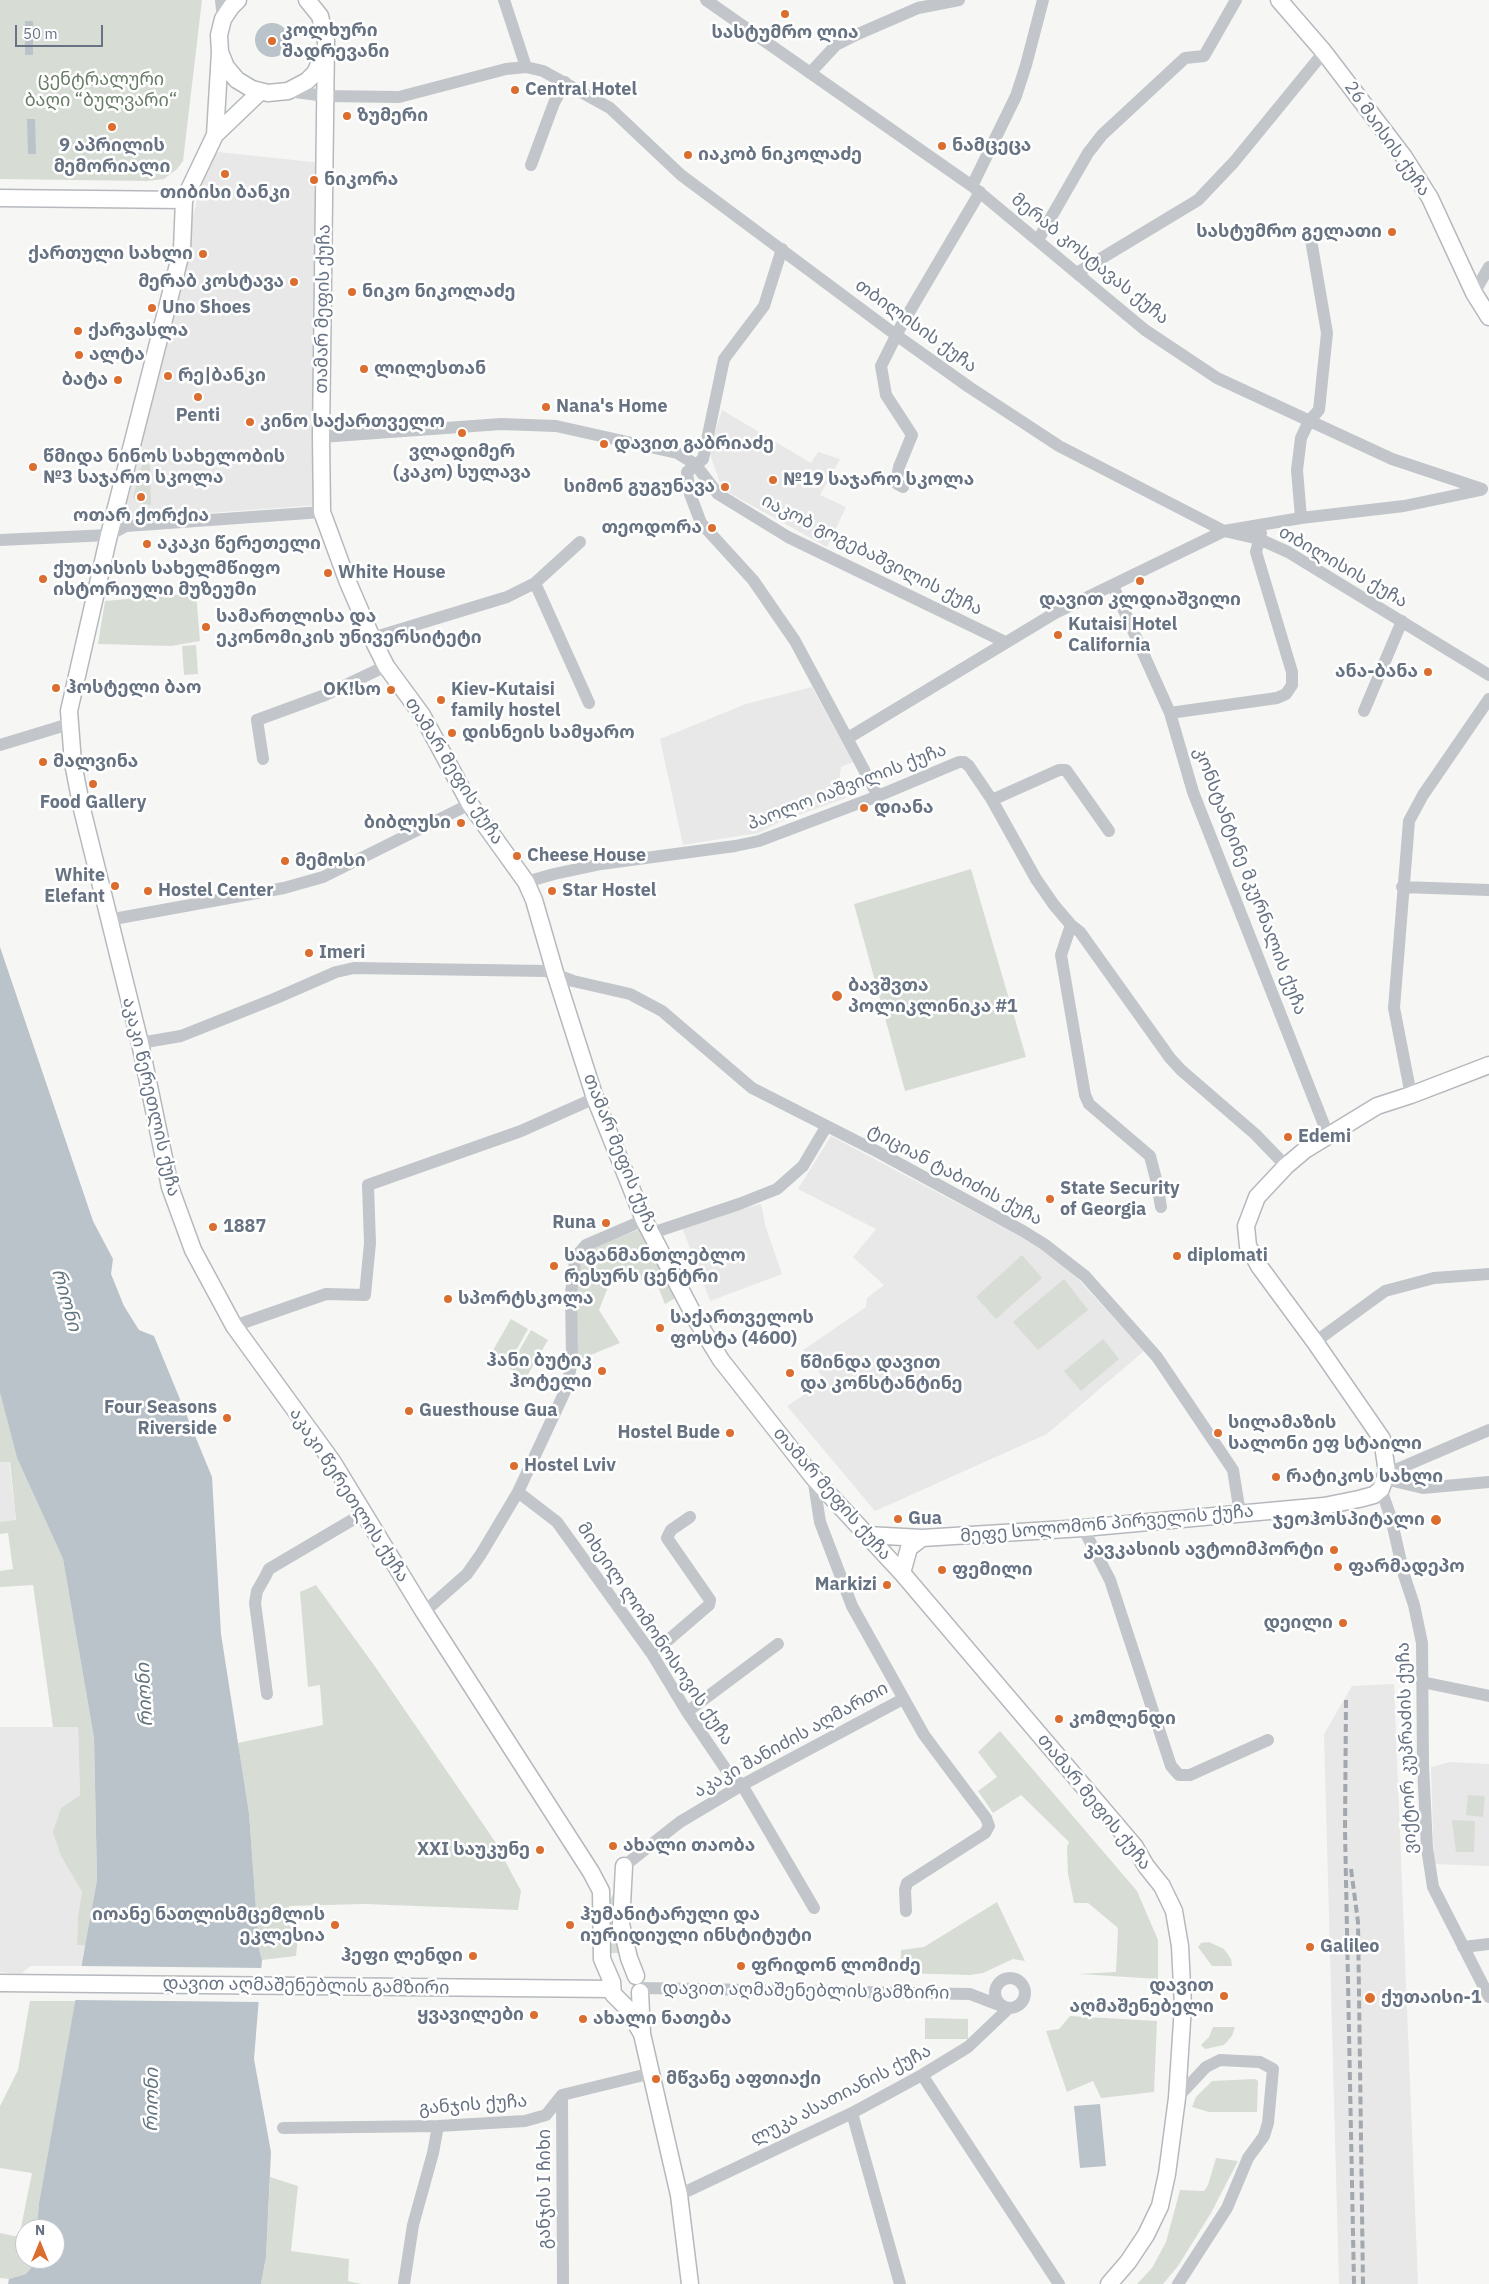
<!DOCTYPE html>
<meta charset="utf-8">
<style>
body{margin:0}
#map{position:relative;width:1489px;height:2284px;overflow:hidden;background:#f6f7f4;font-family:"IBM Plex Sans",sans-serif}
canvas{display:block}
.north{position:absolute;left:15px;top:2219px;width:50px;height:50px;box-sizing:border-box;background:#fff;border:1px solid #c2c7cd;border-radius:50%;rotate:0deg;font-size:14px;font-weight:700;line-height:20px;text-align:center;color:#677383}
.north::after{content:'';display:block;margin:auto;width:18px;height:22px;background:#db6d2f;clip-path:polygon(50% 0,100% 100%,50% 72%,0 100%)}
.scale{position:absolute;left:15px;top:25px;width:88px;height:22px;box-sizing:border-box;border:2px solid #677383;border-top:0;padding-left:6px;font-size:15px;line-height:18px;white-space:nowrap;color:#677383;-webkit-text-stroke:4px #fff;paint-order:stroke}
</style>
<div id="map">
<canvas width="1489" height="2284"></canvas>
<div class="north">N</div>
<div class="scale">50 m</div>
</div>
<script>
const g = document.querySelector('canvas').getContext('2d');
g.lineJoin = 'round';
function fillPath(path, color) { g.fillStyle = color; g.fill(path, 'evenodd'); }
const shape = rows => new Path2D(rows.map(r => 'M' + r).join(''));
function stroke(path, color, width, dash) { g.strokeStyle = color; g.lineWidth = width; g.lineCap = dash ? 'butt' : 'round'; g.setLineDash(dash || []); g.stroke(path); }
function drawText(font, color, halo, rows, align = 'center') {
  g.font = font + ' "IBM Plex Sans","Noto Sans Georgian",sans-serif'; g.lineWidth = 5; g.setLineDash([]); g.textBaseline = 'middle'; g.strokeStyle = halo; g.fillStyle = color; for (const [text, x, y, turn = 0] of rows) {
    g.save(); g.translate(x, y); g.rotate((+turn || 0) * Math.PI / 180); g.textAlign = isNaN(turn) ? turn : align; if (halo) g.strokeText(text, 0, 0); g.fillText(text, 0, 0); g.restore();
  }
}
fillPath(shape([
 [218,152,322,163,318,505,115,520,206,165],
 [722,410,811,463,818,452,840,459,820,495,846,507,827,547,731,494,721,486,709,451],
 [812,687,853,762,841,767,839,782,846,798,782,821,758,833,683,845,660,739,746,704],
 [831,1136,1057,1256,1144,1351,1047,1434,875,1511,787,1406,825,1381,803,1350,866,1307,867,1298,884,1285,853,1257,876,1229,798,1189],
 [761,1204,766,1228,782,1274,710,1301,682,1227,714,1215],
 [9,1461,16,1521,0,1522,0,1462],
 [1394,1684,1418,2284,1339,2284,1324,1734,1352,1686],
 [0,1727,78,1727,80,1795,61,1808,61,1856,82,1892,78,1915,77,1945,86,1946,83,1966,30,1966,21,1974,0,1972],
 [1450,1762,1489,1764,1489,1866,1434,1864,1431,1767]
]), '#e7e8e7');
fillPath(shape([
 [0,0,202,0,183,161,177,169,164,179,147,181,0,179],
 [145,455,150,466,151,505,139,503,133,497],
 [196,593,200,641,171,646,98,644,105,601],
 [196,645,198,674,184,675,182,646],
 [971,869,1026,1057,905,1091,854,904],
 [643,1228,677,1297,665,1304,658,1287,640,1279,610,1282,599,1310,620,1343,576,1361,576,1281,581,1263,590,1248],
 [1022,1255,1042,1278,996,1319,976,1297],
 [1064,1279,1088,1310,1038,1350,1013,1322],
 [511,1319,528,1329,507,1367,489,1357],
 [531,1330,548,1340,526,1378,509,1368],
 [1103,1339,1119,1359,1081,1391,1064,1371],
 [0,1393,17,1458,63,1559,94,1738,97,1880,86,1946,77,1945,78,1915,82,1892,61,1856,53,1832,61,1808,80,1795,78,1727,53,1727,33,1585,0,1587,0,1571,13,1569,8,1533,0,1534,0,1522,16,1520,10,1462,0,1462],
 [316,1585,374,1665,494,1840,521,1891,518,1910,365,1904,289,1906,289,1926,299,1927,296,1956,262,1960,259,1949,249,1813,238,1743,323,1725,320,1685,308,1687,300,1592],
 [1000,1731,1137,1891,1158,1940,1158,1979,1079,1974,1116,1972,1118,1928,1088,1903,1074,1903,1068,1874,1067,1847,1069,1842,1021,1795,993,1813,978,1791,997,1777,978,1752],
 [1468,1795,1485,1796,1483,1817,1466,1815],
 [1452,1820,1475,1821,1474,1852,1456,1852],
 [613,1894,613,1919,620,1953,609,1953,609,1902],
 [997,1902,1025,1961,1013,1959,983,1973,970,1975,900,1973,901,1950,924,1947],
 [1209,1942,1224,1949,1231,1959,1232,1966,1212,1966,1198,1947,1201,1943],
 [30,2001,76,2001,39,2203,37,2229,25,2229,25,2259,34,2259,34,2264,26,2274,9,2279,0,2278,0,2233,19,2237,32,2173,0,2168,0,2106,18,2070],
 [1070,2016,1157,2021,1154,2092,1101,2098,1093,2081,1067,2092,1046,2031,1059,2029],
 [925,2018,968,2019,968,2039,925,2039],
 [1213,2027,1235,2027,1232,2036,1224,2045,1205,2049,1201,2045,1209,2037],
 [1255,2079,1258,2081,1257,2112,1209,2112,1192,2107,1196,2097,1212,2081],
 [1216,2158,1238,2161,1211,2213,1178,2266,1163,2284,1137,2284,1152,2268,1166,2242,1180,2190,1204,2191,1208,2185],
 [270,2177,298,2186,291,2251,349,2259,348,2281,361,2284,261,2284,266,2257]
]), '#d7ddd5');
fillPath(shape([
 [25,21,33,21,33,55,25,55],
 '255 40a17 17 0 1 1 34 0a17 17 0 1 1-34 0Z',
 [27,119,35,119,36,154,28,154],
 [0,947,93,1221,113,1259,111,1274,124,1306,139,1330,154,1336,212,1477,221,1634,249,1813,259,1949,262,1960,254,2059,271,2152,266,2257,261,2284,8,2284,9,2279,26,2274,34,2264,34,2259,55,2259,55,2229,37,2229,39,2203,97,1880,94,1738,63,1559,17,1458,0,1393],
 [1100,2104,1106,2166,1080,2168,1074,2106]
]), '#bac3c9');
fillPath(shape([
 [80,1966,264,1968,261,2002,74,2000]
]), '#f6f7f4');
const major = shape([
 [307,0,320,16,326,41,321,437,322,512,347,580,372,638,386,666,422,715,470,804,526,882,534,900,556,976,595,1098,644,1220,697,1321,721,1360,813,1477,902,1573,1135,1847,1146,1866,1162,1886,1174,1911,1180,1946,1183,2006,1177,2098,1167,2174,1160,2206,1146,2235,1128,2262,1109,2284],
 [1279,0,1324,52,1404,157,1430,198,1474,293,1489,317],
 [220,52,226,67,237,80,252,89,268,93,288,91,307,81,315,73,323,56],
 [260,92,215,135,184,200,182,249,109,535,69,711,73,763,82,809,140,1043,170,1187,193,1250,234,1326,332,1461,424,1612,591,1872,601,1891,602,1959,612,1982,613,1994,626,2007,642,2034],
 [215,135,220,52,219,35,223,19,231,7,238,0],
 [0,198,184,200],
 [867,1535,922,1538],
 [902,1573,909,1548,922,1538,1083,1528,1324,1506,1359,1499,1374,1495,1381,1489,1387,1472,1382,1439,1315,1342,1259,1266,1248,1246,1246,1226,1257,1197,1286,1166,1305,1150,1377,1106,1411,1095,1489,1065],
 [624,1866,621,1924,629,1958,636,1976],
 [0,1983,611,1989],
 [640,1992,642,2034,679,2195,690,2284]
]);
stroke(major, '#b5b9bd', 19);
stroke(shape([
 [221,0,223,19],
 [504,0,526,67],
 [706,0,972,186,1145,330,1217,378,1392,459,1482,489],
 [810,73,836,45,858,34,918,8,959,0],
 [288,91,325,96,399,97,506,69,526,67,543,71,610,108,681,175,896,335,969,387,1059,446,1224,531,1259,539,1288,552,1489,675],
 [531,165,554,103,565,82],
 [972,186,1016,96,1026,65,1043,0],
 [1038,240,1088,153,1102,135,1185,58,1204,56,1236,0],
 [782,249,764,306,724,359,703,459,687,472,690,494,701,523,753,580,795,641,878,796],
 [1077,273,1198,200,1234,162,1324,52],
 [1474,293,1489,267],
 [321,437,501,424,556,426,677,453,695,464,718,494,788,537,1005,642],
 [903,487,896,483,899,467,912,435,886,395,881,366,901,326,980,192],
 [1301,518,1297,470,1301,438,1309,421,1319,410,1327,333,1310,234],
 [0,540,109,535,126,526,322,512],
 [535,583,589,703],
 [1113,586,1170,713,1193,792,1328,1135],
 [372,638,507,597,535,583,580,542],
 [1364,711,1402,621],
 [1170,713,1277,698,1286,694,1292,685,1292,672,1256,552,1261,533],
 [848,738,1055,613,1224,531,1301,518,1404,506,1481,490],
 [0,745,69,724],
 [263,759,257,720,325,695,386,666],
 [992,800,1059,770,1066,770,1109,831],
 [526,882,554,874,601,864,735,846,759,841,878,796,959,762,964,762,969,766,992,800,1036,879,1054,905,1071,925,1080,932,1170,1058,1181,1070,1255,1134,1286,1166],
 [1402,887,1489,890],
 [108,920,284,888,323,877,470,804],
 [1071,925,1061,955,1085,1095,1089,1104,1150,1156,1157,1183,1161,1207],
 [140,1043,181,1036,274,999,336,972,354,968,546,971,573,981,630,994,662,1011,752,1088,878,1152,1023,1231,1044,1244,1085,1276,1157,1357,1233,1470,1240,1513],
 [1411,1095,1394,1008,1409,821,1423,795,1489,699],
 [652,1233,739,1204,777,1189,803,1166,826,1127],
 [234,1326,326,1294,365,1295,370,1243,368,1185,521,1131,595,1098],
 [1315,1342,1385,1291,1434,1278,1489,1274],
 [1387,1472,1400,1468,1489,1430],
 [813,1477,820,1522,852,1606,924,1735,986,1818,989,1826,985,1833,907,1883,905,1890,906,1911],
 [1385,1479,1423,1488,1489,1482],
 [1381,1489,1391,1518,1404,1575,1414,1605,1422,1643,1423,1765,1427,1848,1433,1887,1489,1997],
 [518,1492,557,1522,652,1654,687,1712,729,1774,742,1785,814,1908],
 [1083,1528,1110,1580,1171,1766,1179,1775,1190,1775,1268,1740],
 [424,1612,467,1574,481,1554,518,1492,567,1387,572,1360,571,1293,575,1262,579,1253,586,1245,644,1220],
 [652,1654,709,1605,710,1600,667,1538,671,1530,690,1517],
 [1422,1682,1489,1696],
 [267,1694,255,1603,257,1591,265,1577,269,1569,364,1513],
 [687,1712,778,1644],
 [624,1866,680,1822,742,1785,903,1699],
 [1463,1947,1489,1944],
 '995 1993a15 15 0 1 1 30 0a15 15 0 1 1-30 0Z',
 [641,1988,970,1994,1004,2007],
 [922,2075,1059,2284],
 [562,2095,563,2284],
 [1177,2098,1206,2067,1220,2060,1260,2062,1273,2069,1268,2123,1264,2136,1248,2158,1227,2208,1178,2284],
 [852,2113,900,2284],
 [283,2128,438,2126,525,2121,546,2115,562,2095,652,2073],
 [679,2195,852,2113,922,2075,968,2047,1009,2008],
 [404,2284,413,2225,433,2153,438,2126]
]), '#c2c5c9', 12);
stroke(major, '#fff', 16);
stroke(shape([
 [1346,1700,1345,1830,1354,2284],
 [1351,1869,1358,1922,1363,2284]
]), '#a3a8ae', 4, [8, 4]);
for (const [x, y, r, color] of [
 [785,14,5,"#db6d2f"],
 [272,41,5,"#db6d2f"],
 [515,90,5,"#db6d2f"],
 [347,116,5,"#db6d2f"],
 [112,127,5,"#db6d2f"],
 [942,146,5,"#db6d2f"],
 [688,155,5,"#db6d2f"],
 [225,174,5,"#db6d2f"],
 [314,180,5,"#db6d2f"],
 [1392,232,5,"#db6d2f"],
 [203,254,5,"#db6d2f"],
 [294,282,5,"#db6d2f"],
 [352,292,5,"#db6d2f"],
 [152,308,5,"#db6d2f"],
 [78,331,5,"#db6d2f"],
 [79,355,5,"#db6d2f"],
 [364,369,5,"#db6d2f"],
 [168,376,5,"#db6d2f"],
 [118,380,5,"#db6d2f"],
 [198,397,5,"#db6d2f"],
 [546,407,5,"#db6d2f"],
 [250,422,5,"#db6d2f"],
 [462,433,5,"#db6d2f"],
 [604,444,5,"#db6d2f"],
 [33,467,5,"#db6d2f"],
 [773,480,5,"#db6d2f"],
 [725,487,5,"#db6d2f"],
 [141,497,5,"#db6d2f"],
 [712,528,5,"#db6d2f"],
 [147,544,5,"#db6d2f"],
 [328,573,5,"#db6d2f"],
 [43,579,5,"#db6d2f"],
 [1140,581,5,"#db6d2f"],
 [206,627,5,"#db6d2f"],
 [1058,635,5,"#db6d2f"],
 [1428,672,5,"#db6d2f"],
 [56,688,5,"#db6d2f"],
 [391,690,5,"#db6d2f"],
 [441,700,5,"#db6d2f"],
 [452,733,5,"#db6d2f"],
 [43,762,5,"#db6d2f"],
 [93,784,5,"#db6d2f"],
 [864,808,5,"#db6d2f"],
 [461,823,5,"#db6d2f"],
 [517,856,5,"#db6d2f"],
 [285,861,5,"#db6d2f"],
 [115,886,5,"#db6d2f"],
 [148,891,5,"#db6d2f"],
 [552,891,5,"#db6d2f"],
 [309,953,5,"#db6d2f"],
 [837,996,6,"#db6d2f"],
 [1288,1137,5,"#db6d2f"],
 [1050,1199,5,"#db6d2f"],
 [606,1223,5,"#db6d2f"],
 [213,1227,5,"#db6d2f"],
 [1177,1256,5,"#db6d2f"],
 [554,1266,5,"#db6d2f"],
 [448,1299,5,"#db6d2f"],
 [660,1328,5,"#db6d2f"],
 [602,1371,5,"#db6d2f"],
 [790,1373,5,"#db6d2f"],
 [409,1411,5,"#db6d2f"],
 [227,1418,5,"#db6d2f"],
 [730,1433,5,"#db6d2f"],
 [1218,1433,5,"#db6d2f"],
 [514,1466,5,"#db6d2f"],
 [1276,1477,5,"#db6d2f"],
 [898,1519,5,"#db6d2f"],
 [1436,1520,6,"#db6d2f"],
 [1334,1550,5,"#db6d2f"],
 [1338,1567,5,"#db6d2f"],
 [942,1570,5,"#db6d2f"],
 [887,1585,5,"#db6d2f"],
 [1343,1623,5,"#db6d2f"],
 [1059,1719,5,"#db6d2f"],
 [613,1846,5,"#db6d2f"],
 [540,1850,5,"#db6d2f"],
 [335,1925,5,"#db6d2f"],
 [570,1925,5,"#db6d2f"],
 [1310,1947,5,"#db6d2f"],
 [473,1956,5,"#db6d2f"],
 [741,1966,5,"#db6d2f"],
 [1224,1996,5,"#db6d2f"],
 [1370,1998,6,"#db6d2f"],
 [534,2015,5,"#db6d2f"],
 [583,2019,5,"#db6d2f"],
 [656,2079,5,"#db6d2f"]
]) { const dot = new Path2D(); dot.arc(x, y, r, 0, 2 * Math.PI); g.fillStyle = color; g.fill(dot); stroke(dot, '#fff', 2); }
drawText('bold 18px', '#677383', '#fff', [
 ["კოლხური",282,31],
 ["შადრევანი",282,52],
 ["სასტუმრო ლია",785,33,"center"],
 ["Central Hotel",525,90],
 ["ზუმერი",357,116],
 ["9 აპრილის",112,146,"center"],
 ["მემორიალი",112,167,"center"],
 ["ნამცეცა",952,146],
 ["იაკობ ნიკოლაძე",698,155],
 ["ნიკორა",324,180],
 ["თიბისი ბანკი",225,193,"center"],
 ["სასტუმრო გელათი",1382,232,"right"],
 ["ქართული სახლი",193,254,"right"],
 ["მერაბ კოსტავა",284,282,"right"],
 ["ნიკო ნიკოლაძე",362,292],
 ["Uno Shoes",162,308],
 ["ქარვასლა",88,331],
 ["ალტა",89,355],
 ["ლილესთან",374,369],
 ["რე|ბანკი",178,376],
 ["ბატა",108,380,"right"],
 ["Nana's Home",556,407],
 ["Penti",198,416,"center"],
 ["კინო საქართველო",260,422],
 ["დავით გაბრიაძე",614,444],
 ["ვლადიმერ",462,452,"center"],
 ["(კაკო) სულავა",462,473,"center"],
 ["წმიდა ნინოს სახელობის",43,457],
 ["№3 საჯარო სკოლა",43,478],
 ["№19 საჯარო სკოლა",783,480],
 ["სიმონ გუგუნავა",715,487,"right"],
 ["ოთარ ქორქია",141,516,"center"],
 ["თეოდორა",702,528,"right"],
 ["აკაკი წერეთელი",157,544],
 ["ქუთაისის სახელმწიფო",53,569],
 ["ისტორიული მუზეუმი",53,590],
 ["White House",338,573],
 ["დავით კლდიაშვილი",1140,600,"center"],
 ["სამართლისა და",216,617],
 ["ეკონომიკის უნივერსიტეტი",216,638],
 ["Kutaisi Hotel",1068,625],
 ["California",1068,646],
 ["ანა-ბანა",1418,672,"right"],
 ["ჰოსტელი ბაო",66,688],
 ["OK!სო",381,690,"right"],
 ["Kiev-Kutaisi",451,690],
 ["family hostel",451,711],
 ["დისნეის სამყარო",462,733],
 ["მალვინა",53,762],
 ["Food Gallery",93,803,"center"],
 ["დიანა",874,808],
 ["ბიბლუსი",451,823,"right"],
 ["Cheese House",527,856],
 ["მემოსი",295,861],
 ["White",105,876,"right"],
 ["Elefant",105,897,"right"],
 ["Hostel Center",158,891],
 ["Star Hostel",562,891],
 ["Imeri",319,953],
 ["ბავშვთა",848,986],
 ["პოლიკლინიკა #1",848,1007],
 ["Edemi",1298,1137],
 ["State Security",1060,1189],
 ["of Georgia",1060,1210],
 ["Runa",596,1223,"right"],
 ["1887",223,1227],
 ["საგანმანთლებლო",564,1256],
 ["რესურს ცენტრი",564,1277],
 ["diplomati",1187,1256],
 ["სპორტსკოლა",458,1299],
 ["საქართველოს",670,1318],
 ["ფოსტა (4600)",670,1339],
 ["ჰანი ბუტიკ",592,1361,"right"],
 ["ჰოტელი",592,1382,"right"],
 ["წმინდა დავით",800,1363],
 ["და კონსტანტინე",800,1384],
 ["Four Seasons",217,1408,"right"],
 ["Riverside",217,1429,"right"],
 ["Guesthouse Gua",419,1411],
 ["სილამაზის",1228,1423],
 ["სალონი ეფ სტაილი",1228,1444],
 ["Hostel Bude",720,1433,"right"],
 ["Hostel Lviv",524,1466],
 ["რატიკოს სახლი",1286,1477],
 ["Gua",908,1519],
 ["ჯეოჰოსპიტალი",1425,1520,"right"],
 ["კავკასიის ავტოიმპორტი",1324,1550,"right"],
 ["ფარმადეპო",1348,1567],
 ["ფემილი",952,1570],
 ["Markizi",877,1585,"right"],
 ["დეილი",1333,1623,"right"],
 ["კომლენდი",1069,1719],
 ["ახალი თაობა",623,1846],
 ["XXI საუკუნე",530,1850,"right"],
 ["იოანე ნათლისმცემლის",325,1915,"right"],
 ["ეკლესია",325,1936,"right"],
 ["ჰუმანიტარული და",580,1915],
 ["იურიდიული ინსტიტუტი",580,1936],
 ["Galileo",1320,1947],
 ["ჰეფი ლენდი",463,1956,"right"],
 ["ფრიდონ ლომიძე",751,1966],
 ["დავით",1214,1986,"right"],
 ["აღმაშენებელი",1214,2007,"right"],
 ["ქუთაისი-1",1381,1998],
 ["ყვავილები",524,2015,"right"],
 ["ახალი ნათება",593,2019],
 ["მწვანე აფთიაქი",666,2079]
], 'left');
drawText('18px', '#677b66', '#fff', [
 ["ცენტრალური",101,80],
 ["ბაღი “ბულვარი“",101,101]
]);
drawText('18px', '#677383', '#fff', [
 ["26 მაისის ქუჩა",1387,139,55],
 ["მერაბ კოსტავას ქუჩა",1090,259,39],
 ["თამარ მეფის ქუჩა",323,309,-89],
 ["თბილისის ქუჩა",916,326,36],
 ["იაკობ გოგებაშვილის ქუჩა",872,555,27],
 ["თბილისის ქუჩა",1343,567,30],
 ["თამარ მეფის ქუჩა",454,771,58],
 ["პაოლო იაშვილის ქუჩა",847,787,-21],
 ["კონსტანტინე მკურნალის ქუჩა",1250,881,69],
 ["აკაკი წერეთლის ქუჩა",151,1097,77],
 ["თამარ მეფის ქუჩა",620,1153,68],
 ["ტიციან ტაბიძის ქუჩა",955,1175,28],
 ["თამარ მეფის ქუჩა",832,1494,49],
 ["აკაკი წერეთლის ქუჩა",349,1495,57],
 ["მეფე სოლომონ პირველის ქუჩა",1107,1524,-5],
 ["მიხეილ ლომონოსოვის ქუჩა",655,1634,56],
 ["აკაკი შანიძის აღმართი",791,1740,-29],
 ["ვიქტორ კუპრაძის ქუჩა",1407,1748,-92],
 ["თამარ მეფის ქუჩა",1094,1802,51],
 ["დავით აღმაშენებლის გამზირი",306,1986,1],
 ["დავით აღმაშენებლის გამზირი",806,1991,1],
 ["ლუკა ასათიანის ქუჩა",841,2095,-27],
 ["განჯის ქუჩა",473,2105,-4],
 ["განჯის I ჩიხი",545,2189,-90]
]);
drawText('italic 19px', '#63747f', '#fff', [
 ["რიონი",66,1300,74],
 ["რიონი",145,1695,-93],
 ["რიონი",152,2100,-89]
]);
</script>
